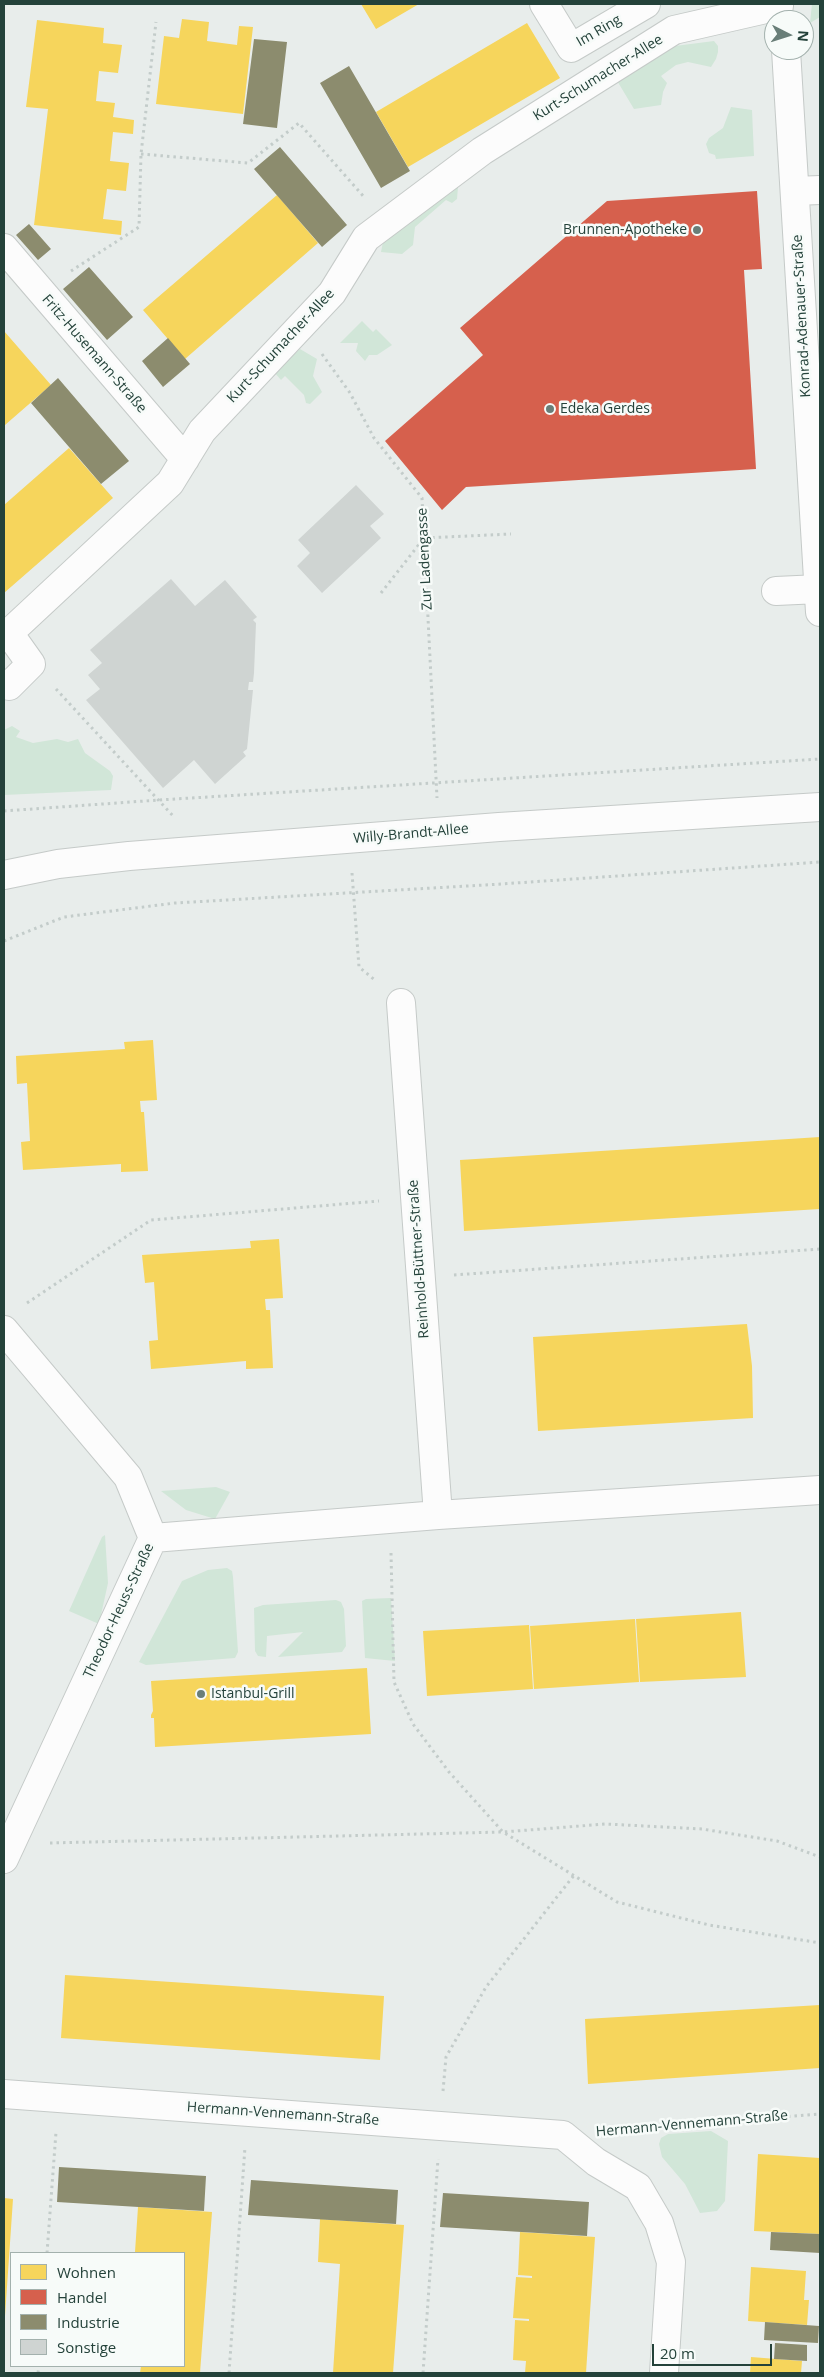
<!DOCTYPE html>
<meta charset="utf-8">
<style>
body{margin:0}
#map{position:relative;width:824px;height:2377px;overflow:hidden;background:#e8edeb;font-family:"Open Sans",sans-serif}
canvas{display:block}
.frame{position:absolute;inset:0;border:5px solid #24423a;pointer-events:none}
.legend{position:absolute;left:10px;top:2252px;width:175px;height:115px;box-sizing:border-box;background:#f7fbf9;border:1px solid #a3b1ad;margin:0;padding:6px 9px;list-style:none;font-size:15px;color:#24423a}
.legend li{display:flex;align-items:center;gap:10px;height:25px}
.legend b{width:25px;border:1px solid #a3b1ad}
.north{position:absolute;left:764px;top:10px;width:50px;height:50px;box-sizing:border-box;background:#f7fbf9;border:1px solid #a3b1ad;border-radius:50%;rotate:95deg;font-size:14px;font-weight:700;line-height:20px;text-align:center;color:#24423a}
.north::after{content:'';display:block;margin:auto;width:18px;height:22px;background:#697e78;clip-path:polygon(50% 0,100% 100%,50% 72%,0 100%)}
.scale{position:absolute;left:652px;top:2344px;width:120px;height:22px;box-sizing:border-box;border:2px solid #24423a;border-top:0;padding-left:6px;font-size:15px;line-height:18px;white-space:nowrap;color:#24423a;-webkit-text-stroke:4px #f7fbf9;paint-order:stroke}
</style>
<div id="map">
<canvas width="824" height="2377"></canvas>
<div class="frame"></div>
<ul class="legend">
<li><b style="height:14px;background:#f6d55c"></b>Wohnen</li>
<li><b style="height:14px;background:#d6604d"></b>Handel</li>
<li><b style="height:14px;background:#8c8c6e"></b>Industrie</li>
<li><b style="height:14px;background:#cfd4d2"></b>Sonstige</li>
</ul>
<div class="north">N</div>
<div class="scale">20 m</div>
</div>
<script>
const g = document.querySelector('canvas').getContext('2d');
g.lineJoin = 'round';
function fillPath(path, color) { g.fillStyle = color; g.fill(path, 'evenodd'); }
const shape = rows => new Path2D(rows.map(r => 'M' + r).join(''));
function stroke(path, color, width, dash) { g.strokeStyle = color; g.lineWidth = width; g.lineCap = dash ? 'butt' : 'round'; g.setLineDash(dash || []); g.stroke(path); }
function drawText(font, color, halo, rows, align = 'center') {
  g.font = font + ' "Open Sans",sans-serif'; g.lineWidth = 5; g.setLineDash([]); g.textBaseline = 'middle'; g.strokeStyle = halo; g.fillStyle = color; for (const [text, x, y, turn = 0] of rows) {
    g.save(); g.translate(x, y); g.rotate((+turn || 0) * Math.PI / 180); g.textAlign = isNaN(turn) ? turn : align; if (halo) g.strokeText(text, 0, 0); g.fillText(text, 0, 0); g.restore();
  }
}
fillPath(shape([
 [812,4,820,4,820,17,810,23],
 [714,41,718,46,718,52,716,59,711,67,688,62,676,65,661,76,667,83,663,92,661,105,634,109,616,79,675,46],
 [731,107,752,110,754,156,716,159,715,155,709,153,706,144,709,138,723,128],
 [452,181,458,187,457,199,452,203,446,200,415,227,413,245,402,254,381,252,383,242],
 [362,321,373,332,376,329,392,345,377,355,369,355,365,361,356,351,358,343,340,343],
 [300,349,317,359,313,376,322,392,310,404,306,403,304,395,285,376,281,380,274,372],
 [12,726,20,731,16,737,33,743,57,739,68,742,78,739,85,753,110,771,113,776,111,790,4,795,4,730],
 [216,1487,230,1492,215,1519,186,1510,161,1491],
 [105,1535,108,1583,99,1624,69,1611,102,1537],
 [227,1568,232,1571,233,1577,238,1652,235,1658,146,1665,139,1662,182,1581,208,1570],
 [391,1598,395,1661,365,1658,362,1601,366,1599],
 [336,1600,341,1602,344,1609,346,1646,342,1652,278,1657,303,1632,267,1636,266,1657,258,1656,255,1651,254,1608,263,1605],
 [711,2131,728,2141,725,2201,717,2211,700,2213,685,2184,662,2157,659,2144,661,2138,668,2134]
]), '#d1e6d8');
fillPath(shape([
 [361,4,419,4,376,29],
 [182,19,209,22,207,41,237,45,239,26,253,27,243,114,156,104,164,36,179,38],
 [37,20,104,28,103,43,122,45,118,73,99,71,96,101,115,103,113,117,134,120,133,134,113,132,110,161,129,163,126,191,107,189,103,219,122,221,121,235,34,225,48,109,26,107],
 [527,23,560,78,408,167,376,112],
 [277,195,318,243,185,359,143,310],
 [4,331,51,385,5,425,4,423],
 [69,448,113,498,4,593,4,505],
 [153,1040,157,1100,140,1101,141,1112,144,1112,148,1171,121,1172,121,1164,23,1170,21,1142,30,1141,27,1083,17,1084,16,1056,125,1049,124,1042],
 [820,1137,820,1209,464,1231,460,1160],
 [279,1239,283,1298,265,1299,266,1310,270,1310,273,1368,246,1369,246,1361,151,1369,149,1341,158,1340,154,1282,145,1283,142,1255,251,1248,250,1241],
 [747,1324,752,1366,753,1418,538,1431,533,1337],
 [741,1612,746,1677,640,1682,636,1619],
 [635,1619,639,1682,534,1689,530,1626],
 [529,1625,533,1689,427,1696,423,1631],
 [367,1668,371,1734,155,1747,154,1718,151,1718,151,1715,153,1711,151,1681],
 [65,1975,384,1996,380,2060,61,2038],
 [820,2005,820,2068,588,2084,585,2019],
 [758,2154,820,2158,820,2234,754,2231],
 [4,2198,13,2199,5,2316,4,2316],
 [138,2207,212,2212,200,2373,140,2373,141,2366,184,2366,184,2253,135,2252],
 [320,2219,404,2225,393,2373,333,2373,340,2264,318,2262],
 [520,2232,595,2237,586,2373,525,2373,526,2361,513,2360,515,2320,529,2321,529,2319,513,2318,516,2277,532,2278,532,2276,518,2275],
 [751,2267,806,2271,804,2300,809,2300,807,2325,748,2321],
 [751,2357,802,2361,801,2373,750,2373]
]), '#f6d55c');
fillPath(shape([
 [757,191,762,269,744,270,756,469,466,487,442,510,385,441,483,355,460,328,607,201]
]), '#d6604d');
fillPath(shape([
 [254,39,287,42,277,128,243,124],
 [349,66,410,171,381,188,320,83],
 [280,147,347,225,322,247,254,169],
 [29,224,51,249,38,260,16,235],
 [89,267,133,317,107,340,63,289],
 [168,338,190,364,163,387,142,361],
 [58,378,129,461,101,484,31,403],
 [59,2167,206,2176,204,2211,57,2202],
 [251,2180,398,2190,396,2224,248,2215],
 [443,2193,589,2202,587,2236,440,2227],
 [771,2232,820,2234,820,2253,770,2250],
 [765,2322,819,2326,818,2343,764,2340],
 [775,2343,807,2345,807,2361,774,2359]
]), '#8c8c6e');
fillPath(shape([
 [356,485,384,514,370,526,381,538,322,593,297,566,310,553,298,540],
 [171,579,195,606,225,580,257,617,253,620,256,623,254,673,253,682,249,682,248,690,253,690,247,749,243,752,246,756,215,784,194,760,163,788,86,700,100,689,88,675,102,663,90,650]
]), '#cfd4d2');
const minor = shape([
 [544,4,571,48,646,4],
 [786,50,820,612],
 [795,191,820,190],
 [4,248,185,459],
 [776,591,819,589],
 [9,686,31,664,9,633,170,483,202,431,332,293,366,238,482,151,674,30,779,6],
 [4,875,58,864,129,856,499,827,820,807],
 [401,1003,438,1515],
 [4,1330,128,1477,153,1538,4,1859],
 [153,1538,438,1515,820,1490],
 [4,2094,563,2135,596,2162,638,2187,659,2223,671,2262,664,2373]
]);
stroke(minor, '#c5cac8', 30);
stroke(shape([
 [141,154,248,163,299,123,364,197],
 [71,271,139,227,141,154,156,22],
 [322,354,350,393,374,438,422,498,437,798],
 [381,593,424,538,511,534],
 [56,689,174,817],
 [4,811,159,800,820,759],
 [352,873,359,967,376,981],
 [4,941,64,917,175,903,501,884,820,862],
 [454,1275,820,1249],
 [27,1303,151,1220,379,1201],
 [391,1553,394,1682,413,1724,449,1772,503,1832,617,1902,709,1925,820,1943],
 [50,1843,503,1832,606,1824,702,1829,777,1841,820,1857],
 [443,2091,446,2057,486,1987,575,1874],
 [613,2130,820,2114],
 [47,2253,56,2132],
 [38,2373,39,2366],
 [229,2373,245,2147],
 [423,2373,438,2159]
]), '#c3ccca', 3, [2.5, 4]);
stroke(minor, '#fcfcfc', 28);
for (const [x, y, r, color] of [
 [697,230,5,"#697e78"],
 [550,409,5,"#697e78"],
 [201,1694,5,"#697e78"]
]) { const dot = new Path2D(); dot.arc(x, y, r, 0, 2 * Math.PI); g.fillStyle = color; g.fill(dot); stroke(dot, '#f7fbf9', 2); }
drawText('14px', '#24423a', '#f7fbf9', [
 ["Im Ring",599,31,-30],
 ["Kurt-Schumacher-Allee",598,78,-32],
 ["Konrad-Adenauer-Straße",802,316,-93],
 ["Kurt-Schumacher-Allee",281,346,-47],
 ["Fritz-Husemann-Straße",94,354,49],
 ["Zur Ladengasse",425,559,-93],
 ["Willy-Brandt-Allee",411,834,-5],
 ["Reinhold-Büttner-Straße",419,1259,-94],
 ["Theodor-Heuss-Straße",119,1611,-65],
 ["Hermann-Vennemann-Straße",283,2114,4],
 ["Hermann-Vennemann-Straße",692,2124,-5]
]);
drawText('14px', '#24423a', '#f7fbf9', [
 ["Brunnen-Apotheke",687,230,"right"],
 ["Edeka Gerdes",560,409],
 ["Istanbul-Grill",211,1694]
], 'left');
</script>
